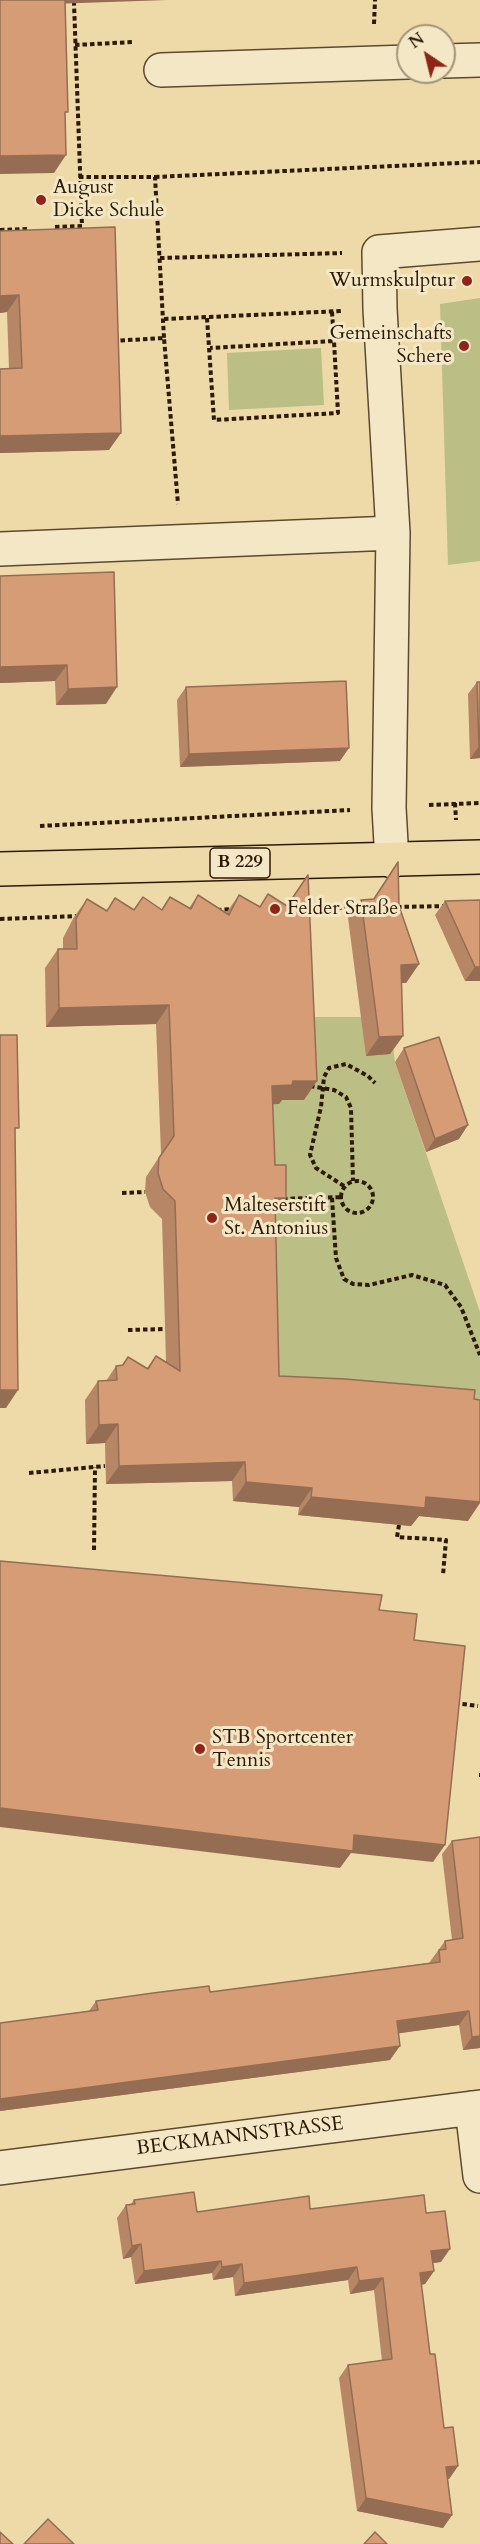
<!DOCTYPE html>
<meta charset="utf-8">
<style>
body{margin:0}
#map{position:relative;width:480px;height:2544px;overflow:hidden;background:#eddaa8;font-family:Cardo,serif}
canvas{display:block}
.north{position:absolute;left:396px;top:24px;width:60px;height:60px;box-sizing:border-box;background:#f3e7c6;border:2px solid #a39579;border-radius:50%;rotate:325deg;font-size:16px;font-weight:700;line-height:24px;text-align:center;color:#2c1a06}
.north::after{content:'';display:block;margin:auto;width:21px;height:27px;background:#8f2418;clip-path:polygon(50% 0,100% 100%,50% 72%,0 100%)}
</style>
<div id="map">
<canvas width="480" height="2544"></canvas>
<div class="north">N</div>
</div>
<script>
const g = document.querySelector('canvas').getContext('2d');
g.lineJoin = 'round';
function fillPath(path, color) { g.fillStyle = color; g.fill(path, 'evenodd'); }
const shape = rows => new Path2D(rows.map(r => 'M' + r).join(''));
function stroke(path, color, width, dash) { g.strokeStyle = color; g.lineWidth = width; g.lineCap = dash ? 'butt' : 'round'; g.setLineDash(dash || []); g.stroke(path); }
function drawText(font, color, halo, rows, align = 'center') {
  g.font = font + ' Cardo,serif'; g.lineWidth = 6; g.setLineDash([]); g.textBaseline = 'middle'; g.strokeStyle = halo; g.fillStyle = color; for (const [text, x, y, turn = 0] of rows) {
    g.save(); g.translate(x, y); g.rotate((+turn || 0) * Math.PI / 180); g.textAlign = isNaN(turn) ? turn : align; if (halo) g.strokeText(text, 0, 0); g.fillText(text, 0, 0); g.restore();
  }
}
fillPath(shape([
 [480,298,480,561,448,565,440,304],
 [321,348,324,405,229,410,227,353],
 [300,1017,389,1017,395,1062,480,1312,480,1468,266,1404,259,1105]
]), '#bbbe85');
const minor = shape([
 [444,61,480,60],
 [161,70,408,62],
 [393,533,380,309,379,252,480,244],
 [0,549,393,533,389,808,392,861],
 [472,2108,480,2176],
 [0,2168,480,2107]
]);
const major = shape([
 [0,869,480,857]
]);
stroke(minor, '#5c4a2e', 36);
stroke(major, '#2c1a06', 36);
stroke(shape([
 [374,24,375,0],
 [75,45,134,42],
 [79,177,155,177,164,338],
 [155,177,480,162],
 [55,227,82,226,74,3],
 [0,230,28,229],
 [160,258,342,253],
 [332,312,334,341],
 [207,318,214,420,338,413,334,341,210,348],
 [164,319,341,311],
 [113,341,164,338,178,504],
 [455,803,456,820],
 [429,805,480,803],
 [40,826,350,810],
 [397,907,446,906],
 [307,908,359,908],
 [217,910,233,909],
 [0,919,80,916],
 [310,1086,334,1090,346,1097,351,1108,353,1181],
 '341 1197a16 16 0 1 1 32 0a16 16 0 1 1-32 0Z',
 [344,1186,316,1168,310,1155,321,1107,324,1077,329,1068,346,1064,368,1076,375,1083],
 [122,1193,145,1192],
 [332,1198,336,1258,344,1279,353,1284,369,1285,412,1275,445,1285,461,1307,480,1355],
 [283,1199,340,1197],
 [128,1330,165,1329],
 [29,1473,105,1466],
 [399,1525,397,1537,446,1540,443,1575],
 [94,1550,95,1467],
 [455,1703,478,1706],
 [479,1775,480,1775]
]), '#2c1a06', 4, [4.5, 3]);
stroke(minor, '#f3e7c6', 33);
stroke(major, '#eddaa8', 33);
fillPath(shape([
 [0,231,109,450,0,453,0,369,9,369,7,312,0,313],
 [0,576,106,704,56,705,55,681,0,683],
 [477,682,480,682,480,758,470,759,468,694],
 [186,687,340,761,180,767,177,700],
 [398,862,399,906,419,964,406,983,401,983,403,1036,390,1054,366,1056,348,918,361,900,373,899],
 [308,875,304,1100,282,1100,279,1104,273,1104,279,1376,474,1399,468,1521,419,1516,411,1526,298,1515,299,1507,233,1501,232,1481,106,1484,105,1443,86,1444,85,1400,98,1381,106,1381,116,1366,122,1365,128,1357,147,1368,156,1356,166,1362,162,1219,150,1207,145,1192,146,1177,161,1154,156,1024,46,1027,45,968,58,949,63,949,63,938,74,917,87,899,107,911,162,909,170,897,189,908,198,895,226,913,239,895,259,906,287,905],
 [480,900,480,981,465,981,435,915,445,901],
 [404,1048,459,1139,426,1152,395,1062],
 [452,1841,480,2048,463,2050,459,2025,398,2033,390,2060,0,2111,0,2023,89,2011,96,2001,210,1992,429,1963,445,1941,452,1940,442,1854],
 [134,2200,197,2212,310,2209,426,2213,441,2262,433,2263,434,2271,425,2284,421,2285,430,2354,444,2428,458,2466,449,2479,448,2479,452,2515,443,2528,357,2511,339,2378,348,2365,382,2361,374,2290,350,2294,348,2280,235,2296,233,2277,213,2280,212,2273,135,2284,131,2257,123,2259,117,2218,126,2205,131,2204]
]), '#b78665');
fillPath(shape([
 [55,0,167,0,52,4],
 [66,155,54,173,0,174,0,156],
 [19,295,7,312,0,313,0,296],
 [121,433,109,450,0,453,0,436],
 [67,665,55,681,0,683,0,667],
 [117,687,106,704,56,705,68,689],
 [479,746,480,746,480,758,470,759],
 [349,748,340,761,180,767,189,754],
 [419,964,406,983,388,983,401,965],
 [475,967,480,967,480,981,465,981],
 [169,1005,156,1024,46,1027,59,1008],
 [403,1036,390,1054,366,1056,379,1037],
 [293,1081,317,1081,304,1100,282,1100,279,1104,259,1105,272,1086],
 [468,1125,459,1139,426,1152,435,1139],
 [275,1198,286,1198,273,1217],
 [0,1390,18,1390,6,1408,0,1408],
 [118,1424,105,1443,86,1444,99,1425],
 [245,1462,232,1481,106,1484,119,1466],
 [246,1482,312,1488,299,1507,233,1501],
 [311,1497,426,1497,480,1502,480,1503,468,1521,419,1516,411,1526,298,1515],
 [0,1808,354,1835,445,1845,433,1862,351,1853,340,1868,0,1827],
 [469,2011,459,2025,387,2035,397,2021],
 [480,2036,480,2048,463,2050,472,2037],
 [400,2046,390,2060,0,2111,0,2099],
 [141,2244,131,2257,123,2259,132,2246],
 [450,2249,441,2262,422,2264,431,2251],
 [221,2261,212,2273,135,2284,144,2271],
 [242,2264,233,2277,213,2280,222,2267],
 [357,2267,348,2280,235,2296,244,2283],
 [434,2271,425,2284,411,2286,420,2273],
 [383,2278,374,2290,350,2294,359,2281],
 [458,2466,449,2479,437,2480,446,2467],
 [366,2498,452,2515,443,2528,357,2511]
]), '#956d53');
const building = shape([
 [0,0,65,0,68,112,65,112,66,155,0,156,0,0],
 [115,227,121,433,0,436,0,369,22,368,19,295,0,296,0,231,115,227],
 [114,572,117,687,68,689,67,665,0,667,0,576,114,572],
 [346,681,349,748,189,754,186,687,346,681],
 [477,682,480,682,480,746,479,746,477,682],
 [398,862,399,906,419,964,401,965,403,1036,379,1037,361,900,374,899,398,862],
 [308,875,317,1081,293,1081,292,1085,272,1086,275,1165,286,1165,286,1198,275,1198,279,1376,345,1379,475,1390,474,1399,480,1400,480,1502,426,1497,425,1508,311,1497,312,1488,246,1482,245,1462,119,1466,118,1424,99,1425,98,1381,117,1380,116,1366,123,1365,128,1357,148,1369,156,1356,180,1371,175,1201,163,1189,158,1173,159,1158,174,1136,169,1005,59,1008,58,949,77,949,76,919,87,899,107,911,115,898,134,910,143,897,162,910,170,897,191,909,198,895,229,915,239,895,260,907,268,894,287,906,308,875],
 [480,900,480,967,475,967,445,901,480,900],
 [0,1035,17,1035,19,1128,15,1128,18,1390,0,1390,0,1035],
 [439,1037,468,1125,435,1139,404,1048,439,1037],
 [0,1561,382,1595,379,1610,417,1614,414,1640,465,1646,445,1845,354,1835,353,1851,0,1808,0,1561],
 [480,1837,480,2036,472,2037,469,2011,397,2021,400,2046,0,2099,0,2023,98,2010,96,2001,153,1993,209,1986,210,1992,440,1962,439,1950,446,1949,445,1941,463,1938,452,1841,480,1837],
 [194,2192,197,2212,309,2196,310,2209,424,2195,426,2213,445,2211,450,2249,431,2251,434,2271,420,2273,430,2354,435,2354,444,2428,453,2427,458,2466,446,2467,452,2515,366,2498,348,2365,392,2359,383,2278,359,2281,357,2267,244,2283,242,2264,222,2267,221,2261,144,2271,141,2244,132,2246,126,2205,135,2204,134,2200,194,2192],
 [48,2519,74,2544,24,2544,48,2519],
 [0,2532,13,2544,0,2544,0,2532],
 [375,2532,387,2544,364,2544,375,2532]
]);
fillPath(building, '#d59c76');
stroke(building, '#956d53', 1.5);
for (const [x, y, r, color] of [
 [41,200,6,"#8f2418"],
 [467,281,6,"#8f2418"],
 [464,346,6,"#8f2418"],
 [275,909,6,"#8f2418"],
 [212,1218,6,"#8f2418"],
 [200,1749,6,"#8f2418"]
]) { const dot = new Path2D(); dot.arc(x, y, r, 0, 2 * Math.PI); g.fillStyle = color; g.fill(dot); stroke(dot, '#f3e7c6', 2); }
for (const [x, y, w] of [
 [240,863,60]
]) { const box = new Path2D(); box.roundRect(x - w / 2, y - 15, w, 30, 4.5); g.fillStyle = '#f3e7c6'; g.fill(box); stroke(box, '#2c1a06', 1.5); }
drawText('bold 18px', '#2c1a06', null, [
 ["B 229",240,863]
]);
drawText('20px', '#2c1a06', '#f3e7c6', [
 ["August",53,188],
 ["Dicke Schule",53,211],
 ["Wurmskulptur",455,281,"right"],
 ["Gemeinschafts",452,334,"right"],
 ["Schere",452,357,"right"],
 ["Felder Straße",287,909],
 ["Malteserstift",224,1206],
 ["St. Antonius",224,1229],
 ["STB Sportcenter",212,1738],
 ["Tennis",212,1761]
], 'left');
drawText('20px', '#2c1a06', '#f3e7c6', [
 ["BECKMANNSTRASSE",240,2137,-7]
]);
</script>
